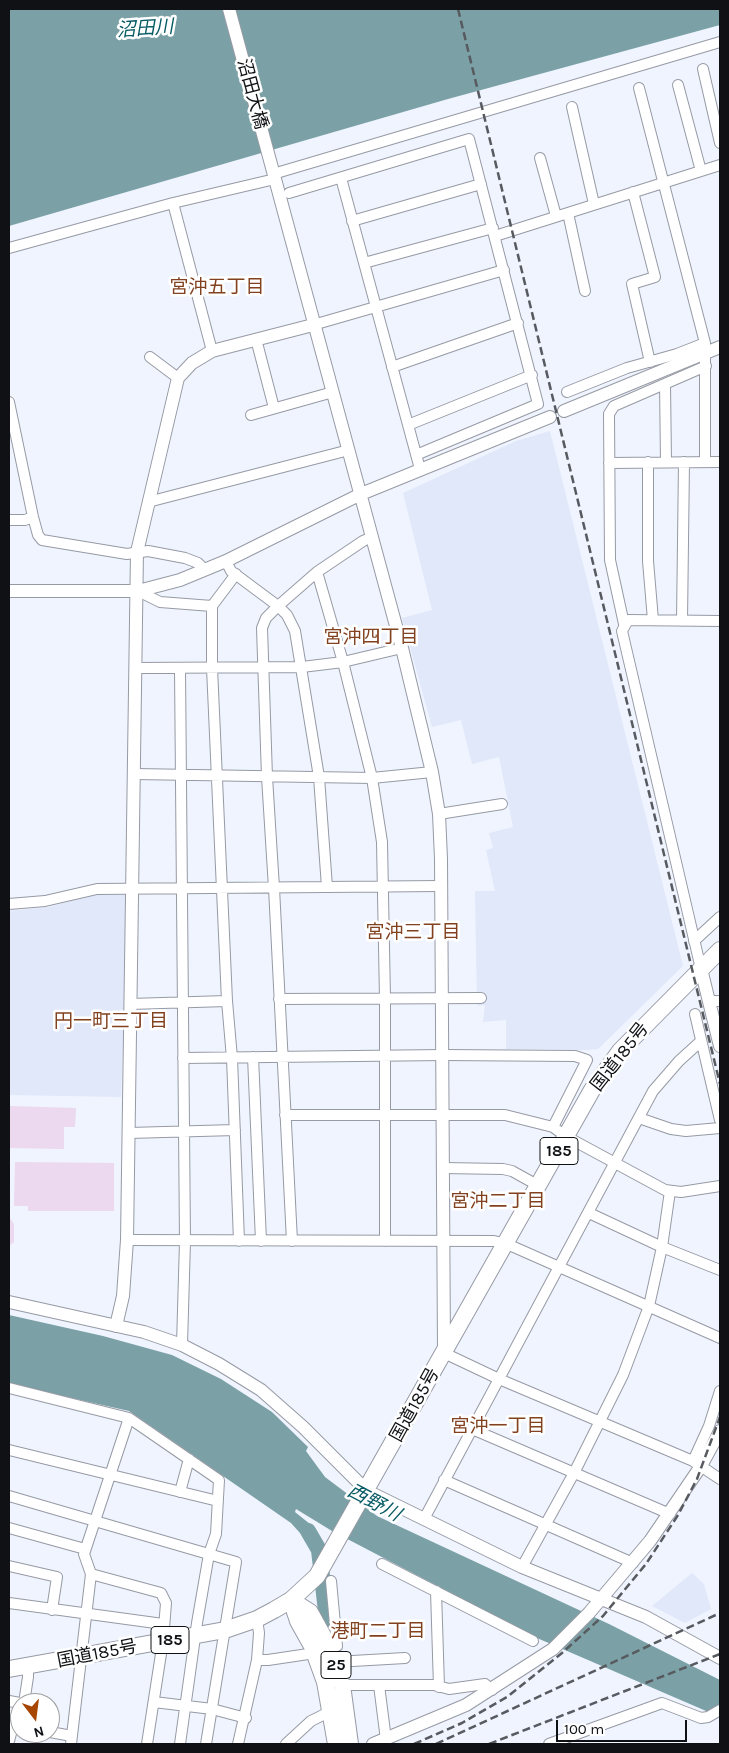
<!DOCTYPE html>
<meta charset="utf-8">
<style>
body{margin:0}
#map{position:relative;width:729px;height:1753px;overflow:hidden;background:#eff4ff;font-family:Karla,sans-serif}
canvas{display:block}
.frame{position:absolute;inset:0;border:10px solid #0f1114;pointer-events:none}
.north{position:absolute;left:10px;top:1693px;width:50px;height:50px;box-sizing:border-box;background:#fff;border:1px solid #9fa0a1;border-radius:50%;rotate:165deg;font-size:14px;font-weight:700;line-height:20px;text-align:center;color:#0f1114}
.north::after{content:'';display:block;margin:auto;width:18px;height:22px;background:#a74600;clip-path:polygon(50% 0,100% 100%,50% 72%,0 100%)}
.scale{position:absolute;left:556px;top:1720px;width:131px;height:22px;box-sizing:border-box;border:2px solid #0f1114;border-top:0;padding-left:6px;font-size:15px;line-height:18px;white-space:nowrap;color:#0f1114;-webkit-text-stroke:4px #fff;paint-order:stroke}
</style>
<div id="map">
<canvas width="729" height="1753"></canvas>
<div class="frame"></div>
<div class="north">N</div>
<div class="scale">100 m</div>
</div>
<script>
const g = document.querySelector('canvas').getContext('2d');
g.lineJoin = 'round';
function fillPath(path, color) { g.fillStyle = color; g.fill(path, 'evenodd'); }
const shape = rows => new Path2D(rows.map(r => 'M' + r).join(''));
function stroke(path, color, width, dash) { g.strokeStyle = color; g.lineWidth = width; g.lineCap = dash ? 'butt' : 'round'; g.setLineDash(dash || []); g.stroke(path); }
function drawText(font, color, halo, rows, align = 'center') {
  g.font = font + ' Karla,"Noto Sans JP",sans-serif'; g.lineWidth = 5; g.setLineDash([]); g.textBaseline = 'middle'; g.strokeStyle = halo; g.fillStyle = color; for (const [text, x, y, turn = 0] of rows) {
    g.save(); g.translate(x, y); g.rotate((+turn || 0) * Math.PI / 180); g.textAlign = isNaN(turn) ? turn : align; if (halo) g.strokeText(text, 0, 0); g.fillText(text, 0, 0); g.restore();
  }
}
fillPath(shape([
 [550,431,683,966,598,1049,587,1050,506,1049,506,1020,483,1022,485,1005,477,1006,475,891,495,891,486,850,493,848,489,833,513,827,499,757,472,764,461,720,432,727,402,618,432,610,403,493,516,441],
 [97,894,128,895,121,1097,9,1095,9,911,49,907],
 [692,1573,704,1584,711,1609,685,1623,652,1606]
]), '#e0e8fa');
fillPath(shape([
 [9,1106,76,1108,75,1127,64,1127,64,1149,9,1148],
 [15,1162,114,1163,114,1211,28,1211,28,1206,14,1206],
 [9,1217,14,1224,14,1242,9,1246]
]), '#ecd8ef');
fillPath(shape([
 [9,9,720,9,720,25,448,99,9,226],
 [9,1315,103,1336,172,1355,221,1379,272,1412,308,1447,306,1451,325,1477,377,1516,609,1624,720,1680,720,1717,537,1638,332,1531,296,1509,295,1512,310,1524,324,1545,315,1556,308,1542,291,1523,129,1411,9,1384]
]), '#7ba1a7');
stroke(shape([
 [308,1531,319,1550,327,1620]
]), '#7ba1a7', 16);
const minor = shape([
 [703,69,720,143],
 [678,85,701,171],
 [639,88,705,343,705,462],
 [572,107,594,204],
 [540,158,556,216],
 [273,174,720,42],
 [341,178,420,469],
 [633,192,655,277,632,284,650,362],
 [289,193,469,139,538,404,416,455],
 [173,203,212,351],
 [568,213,585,291],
 [352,221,481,184],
 [495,236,720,165],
 [9,248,173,203,275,179],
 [364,263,493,228],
 [313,325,504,270],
 [256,339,274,408],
 [150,357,178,378],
 [392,367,518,323],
 [665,384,666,462],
 [567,392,627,368,677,354,705,343],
 [9,402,33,517,38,535,42,540,127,554,148,551,185,558,198,563,205,570],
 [251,415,333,392],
 [408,425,532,375],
 [648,462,648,561,653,620],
 [609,463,720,462],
 [148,502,349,450],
 [9,520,25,520,33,517],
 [226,561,231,571,278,606,287,615,295,631,319,777,327,887],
 [317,572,343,662,372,778,382,842,385,999,385,1241],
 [236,574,212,606,212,668,227,1001,232,1058,239,1241],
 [138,591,160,602,212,606],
 [682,621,684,462],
 [624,624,610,560,609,414,614,406,706,366],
 [136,668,302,667,343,662,402,648],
 [180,668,185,1241,182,1345],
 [135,774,372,778,432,772],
 [439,814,502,804],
 [9,904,45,901,97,889,440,886],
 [694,941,720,917],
 [701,969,622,631,628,620,720,621],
 [279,999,481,998],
 [709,1001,720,1001],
 [130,1004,227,1001],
 [695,1014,720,1120],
 [253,1057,261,1241],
 [183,1058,444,1055,575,1056,587,1060,553,1127],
 [285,1115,505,1115,553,1127,567,1137,665,1190,681,1192,720,1186],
 [639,1118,671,1129,686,1131,720,1128],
 [129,1133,235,1130],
 [443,1168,503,1169,512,1171,539,1186],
 [589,1213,662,1247,720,1270],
 [127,1240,494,1241,507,1244,720,1338],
 [292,1241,274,888,267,777,262,628,266,618,278,606,317,572,363,541,372,537],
 [444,1353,499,1379,693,1461,720,1479],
 [9,1388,129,1418,219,1480,216,1534,209,1554,197,1623,180,1744],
 [129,1418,84,1554,91,1574,161,1593,166,1603,163,1641,147,1744],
 [472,1429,670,1514],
 [9,1450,218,1501],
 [693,1461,709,1426,720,1391],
 [444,1480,633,1563],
 [180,1492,189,1459],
 [9,1496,236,1562,206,1744],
 [424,1519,653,1091,679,1061,701,1041],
 [9,1528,85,1549],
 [382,1564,533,1641],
 [9,1566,57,1577,52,1610],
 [522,1567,574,1473,623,1375,649,1306,662,1247,670,1191],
 [436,1591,439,1687],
 [9,1603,163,1624],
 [329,1648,337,1646,331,1581],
 [257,1660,268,1660,315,1653],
 [335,1662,405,1658],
 [342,1685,434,1685,449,1689,485,1684,492,1690],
 [379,1685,386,1740],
 [9,1701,20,1703],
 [154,1702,212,1709,246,1718],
 [24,1703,28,1677,28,1666],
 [50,1708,51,1708],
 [50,1732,72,1736],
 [9,1741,13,1726,20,1727],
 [71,1744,91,1574],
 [238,1744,257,1660,259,1633,257,1619],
 [286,1744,311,1721,331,1711],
 [549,1744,662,1703,701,1718,708,1717,720,1710]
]);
const tertiary = shape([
 [229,9,402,648,432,772,439,814,441,859,444,1350],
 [564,411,720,347],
 [9,591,138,591,180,580,226,561,361,494,550,417],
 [701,969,720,1046],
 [9,1302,144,1332,182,1345,219,1364,261,1390,303,1427,367,1491,522,1567,646,1617,720,1658],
 [116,1326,123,1296,127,1240,137,552,178,378,192,363,212,351,313,325],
 [373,1744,466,1705,553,1649,589,1613,650,1541,701,1466,720,1431]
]);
const primary = shape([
 [291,1600,310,1612,327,1643,342,1685,350,1744],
 [291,1600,298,1621,312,1646,325,1682,336,1744]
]);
const trunk = shape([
 [9,1669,225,1630,257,1619,274,1610,291,1600,317,1576,592,1090,620,1051,720,950]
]);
stroke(minor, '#969aa4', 12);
stroke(tertiary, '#969aa4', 14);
stroke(primary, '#969aa4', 18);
stroke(trunk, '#969aa4', 18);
stroke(minor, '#fff', 10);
stroke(tertiary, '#fff', 12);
stroke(primary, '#fff', 16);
stroke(trunk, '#fff', 16);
stroke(shape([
 [458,9,720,1084],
 [414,1744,462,1723,507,1697,562,1653,603,1616,646,1564,678,1515,697,1479,720,1417],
 [436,1744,720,1613],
 [489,1744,720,1654]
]), '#575a5f', 2.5, [8, 4]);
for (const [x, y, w] of [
 [559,1151,38],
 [170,1640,38],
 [336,1665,30]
]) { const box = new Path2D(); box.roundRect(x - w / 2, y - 13.5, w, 27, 4); g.fillStyle = '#fff'; g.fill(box); stroke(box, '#0f1114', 1); }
drawText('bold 16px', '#0f1114', null, [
 ["185",559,1151],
 ["185",170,1640],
 ["25",336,1665]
]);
drawText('18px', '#0f1114', '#fff', [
 ["沼田大橋",252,94,75],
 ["国道185号",620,1057,-52],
 ["国道185号",415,1405,-61],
 ["国道185号",97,1654,-11]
]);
drawText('italic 19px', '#075b65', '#fff', [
 ["沼田川",145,29,-4],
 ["西野川",374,1503,28]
]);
drawText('19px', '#824220', '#fff', [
 ["宮沖五丁目",217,288],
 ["宮沖四丁目",371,638],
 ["宮沖三丁目",413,933],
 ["円一町三丁目",111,1022],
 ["宮沖二丁目",498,1202],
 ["宮沖一丁目",498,1427],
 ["港町二丁目",378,1632]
]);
</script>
